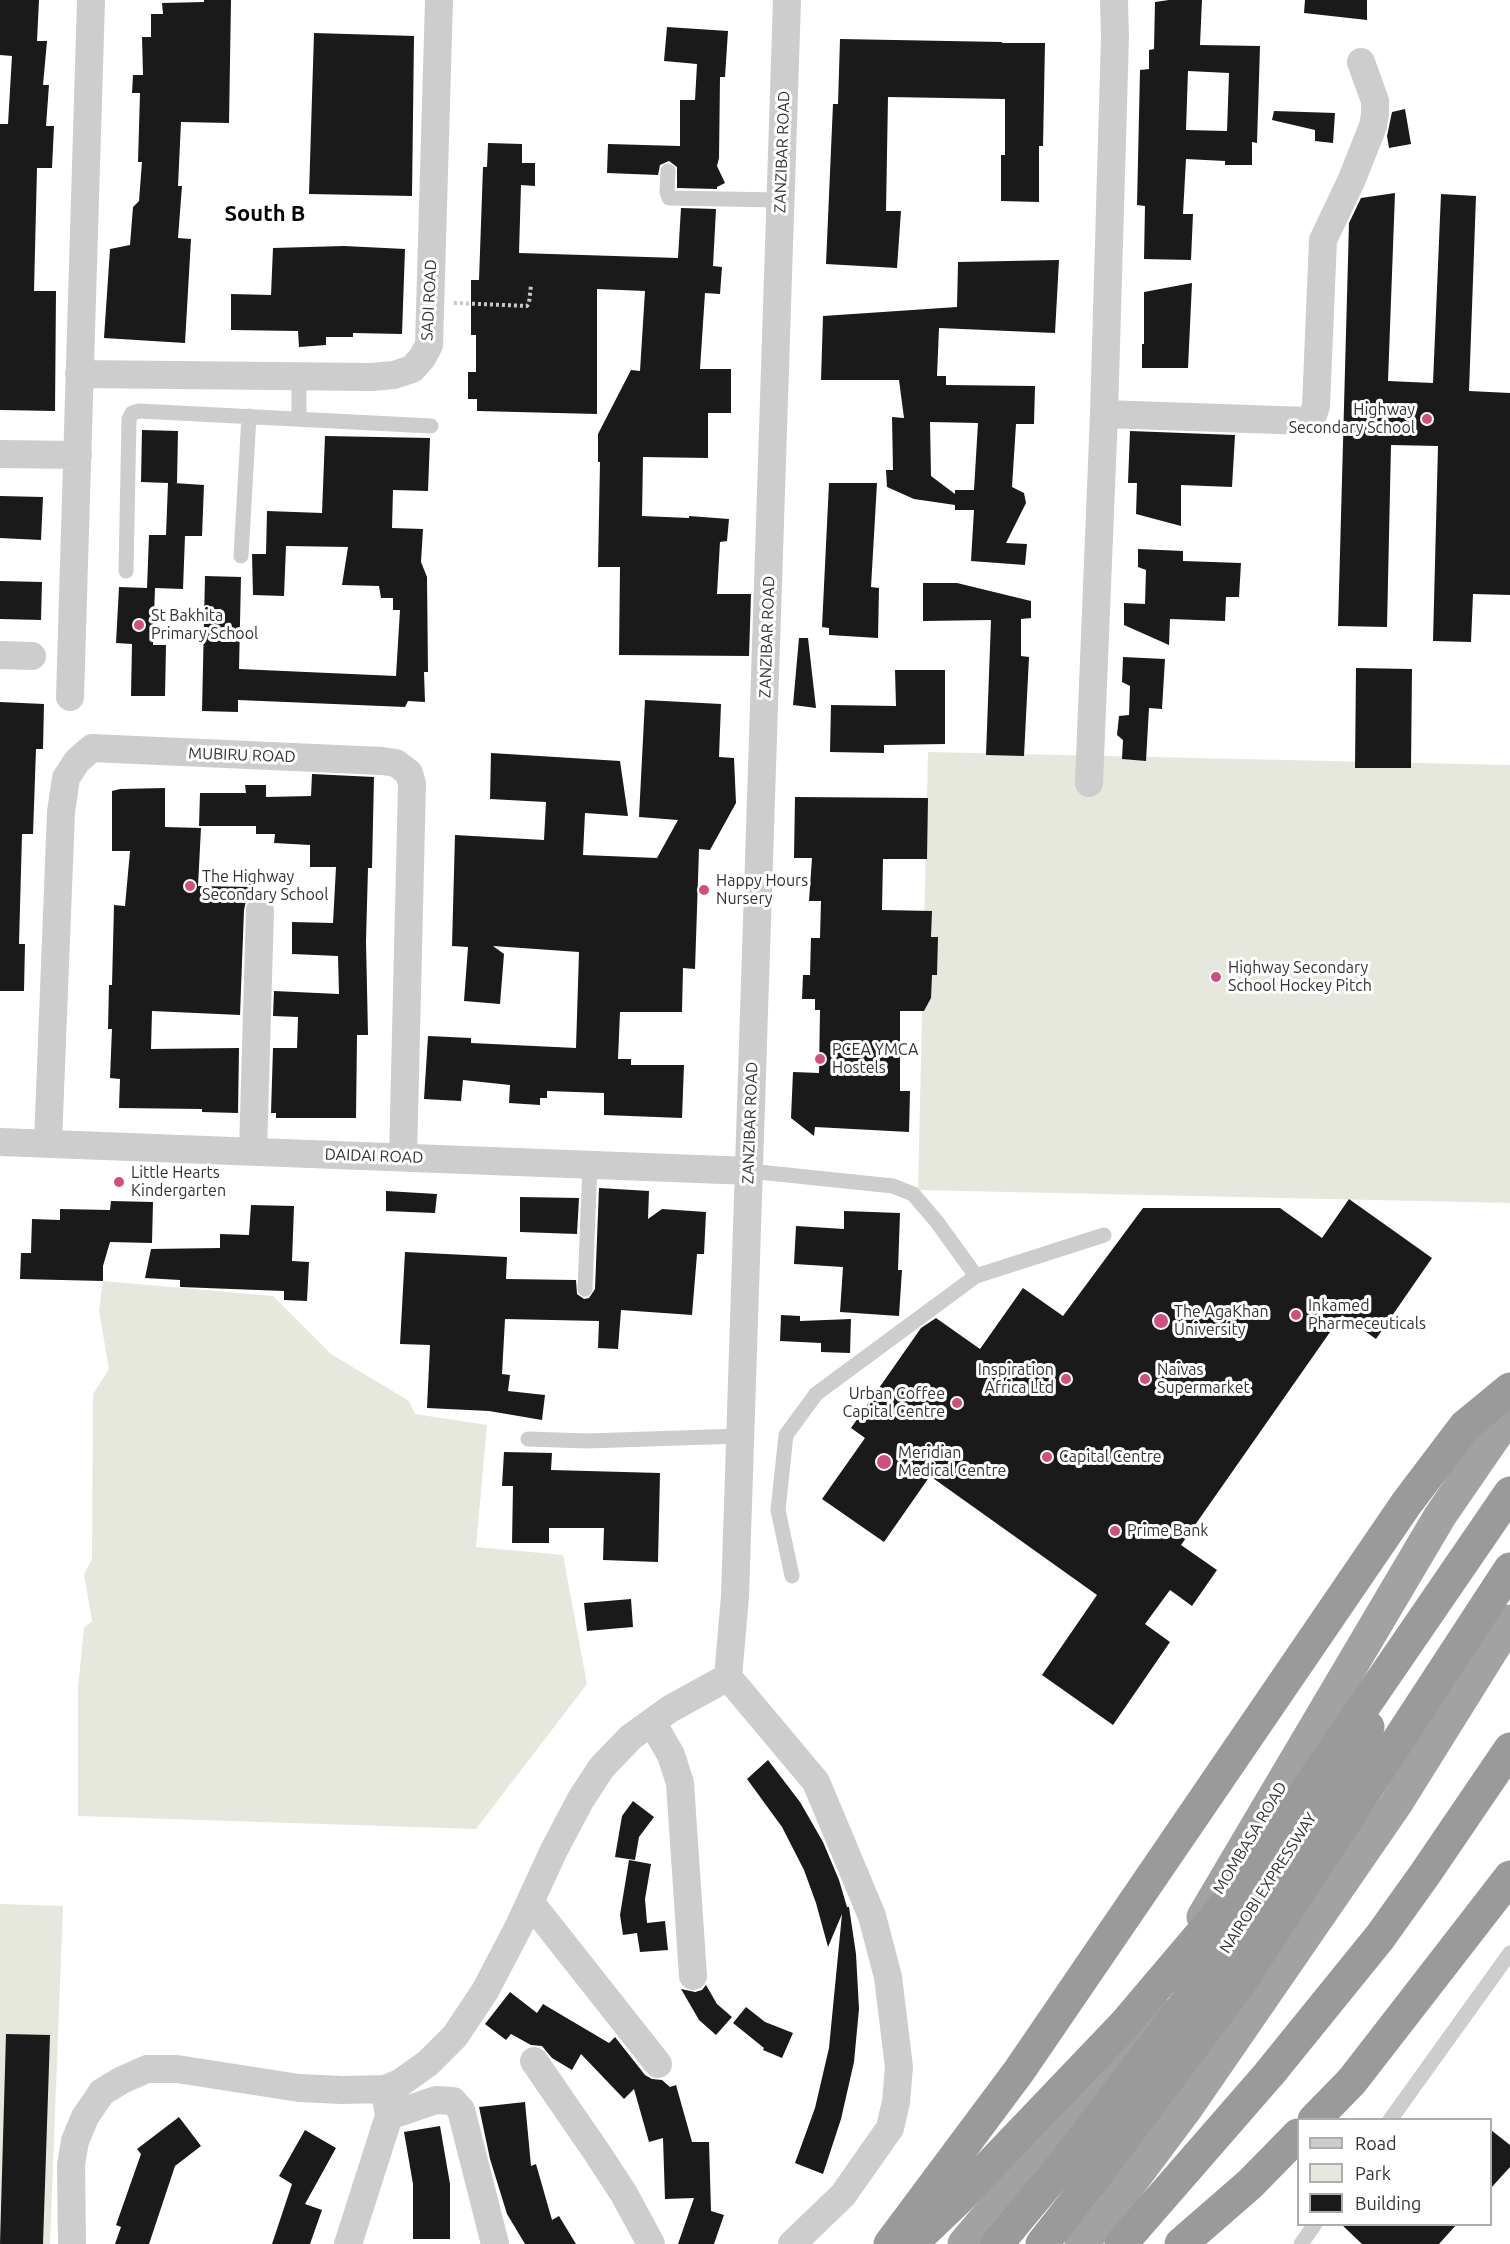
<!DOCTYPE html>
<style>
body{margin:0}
#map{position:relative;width:1510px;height:2244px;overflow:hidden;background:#fff;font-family:Ubuntu,sans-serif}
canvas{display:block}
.legend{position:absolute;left:1297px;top:2118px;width:195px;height:108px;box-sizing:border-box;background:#fff;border:2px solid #adadad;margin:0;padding:8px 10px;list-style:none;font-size:18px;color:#333}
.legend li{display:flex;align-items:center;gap:12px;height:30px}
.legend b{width:30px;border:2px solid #adadad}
</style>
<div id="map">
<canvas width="1510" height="2244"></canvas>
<ul class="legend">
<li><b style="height:8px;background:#cdcdcd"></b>Road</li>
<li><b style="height:16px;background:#e6e8dd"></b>Park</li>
<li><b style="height:16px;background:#1a1a1a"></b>Building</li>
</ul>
</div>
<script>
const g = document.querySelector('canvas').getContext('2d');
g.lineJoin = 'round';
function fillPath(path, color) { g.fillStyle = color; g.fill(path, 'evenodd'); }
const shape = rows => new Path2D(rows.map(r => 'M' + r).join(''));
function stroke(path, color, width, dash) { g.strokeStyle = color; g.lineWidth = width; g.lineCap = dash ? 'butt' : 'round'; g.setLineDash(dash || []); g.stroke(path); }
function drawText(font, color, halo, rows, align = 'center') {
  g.font = font + ' Ubuntu,sans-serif'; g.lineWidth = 6; g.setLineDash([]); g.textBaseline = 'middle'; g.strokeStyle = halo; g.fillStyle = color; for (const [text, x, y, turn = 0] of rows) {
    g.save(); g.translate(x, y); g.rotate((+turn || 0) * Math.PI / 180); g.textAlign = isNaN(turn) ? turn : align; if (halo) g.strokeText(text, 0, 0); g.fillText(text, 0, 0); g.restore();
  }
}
fillPath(shape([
 [928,752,1510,765,1510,1203,918,1190],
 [103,1281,273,1296,331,1354,409,1401,415,1414,487,1425,476,1547,563,1555,587,1684,476,1829,78,1816,78,1688,84,1628,92,1621,84,1574,92,1559,93,1394,109,1369,99,1311],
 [0,1904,63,1906,50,2244,0,2244]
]), '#e6e8dd');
fillPath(shape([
 [0,0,39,0,37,41,47,41,43,85,49,85,46,126,54,126,52,168,37,168,34,291,56,291,55,411,0,410,0,124,8,124,12,56,0,55],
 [204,0,231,0,229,123,181,122,178,186,182,186,178,238,191,239,185,343,104,338,110,249,130,245,133,207,139,201,142,162,138,162,140,93,132,93,133,75,143,75,142,37,151,37,151,14,163,14,162,3,204,2],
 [1169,0,1202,0,1200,45,1260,46,1257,143,1252,142,1252,165,1225,165,1225,161,1186,159,1183,214,1193,214,1191,260,1144,259,1145,206,1137,205,1140,70,1149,69,1149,50,1154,49,1155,2],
 [1188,71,1229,73,1227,131,1186,130],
 [1305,0,1367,0,1367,20,1304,13],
 [667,27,728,31,725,77,720,77,719,158,717,166,725,183,717,187,717,189,677,188,677,167,669,161,660,165,658,175,607,173,608,144,680,146,680,100,695,100,697,64,664,61],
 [314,33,414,36,412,196,309,194],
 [840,39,1002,42,1002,43,1045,43,1043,146,1039,146,1039,202,1001,201,1001,155,1005,155,1005,99,888,97,886,211,901,211,897,268,826,264,833,104,838,104],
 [1405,109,1411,144,1389,148,1387,136,1392,112],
 [1274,111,1335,113,1333,143,1315,141,1315,130,1272,120],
 [488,143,522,144,522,163,535,163,535,186,521,185,519,253,678,258,681,208,716,209,713,266,722,267,720,294,705,293,700,369,731,369,731,413,708,413,708,458,643,457,642,516,689,518,689,516,729,519,727,541,720,542,717,594,751,594,749,656,619,655,620,567,598,567,600,462,598,462,598,434,631,370,640,371,645,291,597,289,597,414,477,411,477,399,468,399,468,372,476,372,476,335,471,335,471,280,479,280,483,167,487,167],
 [1395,193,1388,381,1433,383,1441,194,1476,196,1469,391,1510,393,1510,595,1473,594,1471,642,1433,641,1438,446,1391,445,1387,627,1338,626,1349,223,1361,198],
 [344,246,405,249,402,334,353,333,353,337,326,337,326,345,299,347,298,331,231,330,231,294,271,295,273,248],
 [1059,260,1055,333,939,328,937,376,946,376,946,385,1035,386,1034,424,1016,424,1012,487,1024,493,1026,503,1006,543,1027,544,1025,565,971,561,974,510,955,510,955,505,914,499,887,487,886,470,893,470,892,417,904,418,899,380,821,380,823,316,957,307,958,262],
 [930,422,978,423,974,490,955,490,955,494,931,476],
 [1192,283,1188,368,1142,368,1142,344,1144,344,1144,292],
 [142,430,178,431,177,483,174,483,204,485,202,536,185,536,183,589,155,588,153,645,166,645,165,696,131,696,132,644,116,643,119,587,147,588,149,535,166,535,168,483,141,482],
 [1130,431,1235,435,1232,487,1181,485,1181,526,1136,514,1137,483,1128,483],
 [325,436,430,438,428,491,393,490,392,528,423,529,421,562,427,577,428,672,424,672,425,702,408,701,405,707,238,700,238,712,202,711,205,576,241,577,239,669,396,676,400,610,393,610,393,598,381,598,379,586,342,585,348,547,286,546,284,596,253,595,252,554,266,554,267,511,322,513],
 [829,483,877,483,871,587,879,588,878,638,829,635,829,628,822,627],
 [0,496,43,497,41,540,0,538],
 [1138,549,1183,551,1183,561,1241,563,1239,597,1226,597,1225,621,1170,619,1169,645,1124,625,1124,603,1145,604,1146,570,1138,567],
 [0,581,42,582,41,620,0,619],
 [923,583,957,583,1031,601,1031,618,1021,619,1021,656,1029,657,1024,756,986,755,991,620,923,621],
 [799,638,808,638,816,708,793,705],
 [1123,657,1165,659,1162,709,1149,708,1146,761,1122,759,1123,740,1117,735,1119,716,1129,715,1130,686,1122,682],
 [1356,668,1412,669,1411,768,1355,768],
 [895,670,945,670,945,744,884,745,884,753,830,752,831,705,896,706],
 [645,700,721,704,719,757,734,758,736,803,710,850,699,849,695,969,683,968,682,1012,620,1012,618,1059,631,1059,631,1065,684,1065,682,1118,604,1115,604,1093,547,1091,547,1098,540,1098,540,1105,509,1103,510,1085,463,1080,461,1101,424,1099,428,1036,471,1038,471,1043,576,1048,579,952,493,946,504,954,500,1004,464,1001,468,947,452,946,455,835,544,840,546,802,490,799,491,753,620,761,628,816,585,813,583,855,657,858,678,820,639,817],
 [0,702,44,704,43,749,36,749,33,834,22,834,19,944,25,944,24,991,0,991],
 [312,774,374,777,372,868,368,868,366,941,368,1035,357,1035,356,1118,276,1118,276,1113,271,1113,273,1048,297,1048,298,1017,273,1016,274,991,339,994,338,956,292,954,292,922,333,923,336,867,310,867,310,845,274,843,275,834,256,834,256,826,199,826,200,793,246,793,245,785,266,785,266,797,311,796],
 [165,788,165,827,201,828,198,886,253,887,253,895,246,901,244,910,240,1015,152,1011,151,1049,239,1048,238,1113,202,1112,202,1109,119,1108,120,1079,110,1078,112,1029,108,1029,109,985,112,985,114,905,125,906,130,851,112,851,112,791,120,789],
 [795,797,928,798,927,859,883,859,882,910,932,911,931,937,938,937,937,975,932,975,931,998,924,1011,900,1011,900,1091,910,1091,909,1132,815,1127,814,1136,791,1118,793,1072,819,1073,820,1010,815,1010,815,999,802,999,803,975,810,975,811,938,820,938,821,901,809,901,812,858,794,858],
 [599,1188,649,1191,648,1219,662,1209,706,1212,704,1254,697,1254,692,1315,621,1310,618,1349,598,1348,599,1321,505,1319,502,1374,510,1375,508,1391,545,1395,542,1420,489,1411,427,1408,430,1345,400,1344,405,1252,507,1257,506,1279,576,1280,577,1294,584,1299,589,1298,595,1289],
 [386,1191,437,1194,435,1213,386,1211],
 [520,1197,579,1198,577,1234,520,1232],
 [1349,1199,1432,1258,1376,1339,1342,1315,1181,1545,1217,1570,1192,1606,1170,1590,1145,1624,1170,1642,1113,1725,1042,1675,1097,1595,930,1476,884,1542,822,1499,865,1438,851,1428,921,1328,936,1318,980,1349,1023,1288,1063,1316,1143,1208,1280,1208,1322,1238],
 [111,1201,153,1202,152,1243,110,1242,103,1266,103,1281,20,1279,21,1253,31,1253,32,1219,60,1220,60,1209,110,1210],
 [251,1205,294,1206,292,1261,309,1262,307,1301,284,1300,284,1291,180,1287,180,1280,145,1278,151,1249,220,1248,220,1234,249,1235],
 [844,1211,900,1213,898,1270,902,1270,899,1316,840,1312,843,1267,794,1264,796,1226,844,1229],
 [781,1315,800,1316,800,1321,851,1319,850,1353,821,1352,821,1343,780,1341],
 [504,1452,552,1453,551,1470,660,1473,658,1562,603,1560,604,1528,549,1528,549,1543,512,1543,513,1486,502,1486],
 [631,1599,633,1627,587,1631,584,1603],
 [768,1760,800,1802,823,1842,839,1880,847,1907,849,1907,856,1954,859,2009,854,2062,841,2119,823,2174,795,2163,815,2108,829,2048,842,1914,828,1947,816,1903,804,1870,782,1827,747,1779],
 [633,1801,654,1817,639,1837,635,1860,615,1857,622,1816],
 [629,1860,651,1864,645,1899,647,1923,665,1921,668,1950,640,1952,637,1933,623,1935,620,1915],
 [706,1985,717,2004,732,2017,716,2035,699,2020,681,1989,695,1992,702,1990],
 [510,1992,537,2013,543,2004,609,2043,615,2037,645,2075,652,2079,662,2080,670,2087,676,2085,692,2142,709,2142,711,2211,724,2215,714,2244,678,2244,694,2198,665,2199,663,2138,649,2142,634,2089,624,2099,581,2054,572,2070,552,2058,542,2046,531,2045,511,2034,506,2040,485,2024],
 [746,2007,765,2022,793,2033,782,2058,763,2050,764,2048,733,2023],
 [6,2034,50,2035,43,2244,0,2244],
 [525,2102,531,2166,536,2164,552,2220,559,2216,576,2244,525,2244,507,2214,490,2159,479,2107],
 [179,2117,201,2146,175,2166,149,2244,115,2244,121,2227,116,2225,141,2154,137,2149],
 [440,2126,450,2184,450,2239,413,2239,413,2184,404,2132],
 [305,2130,336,2148,305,2204,322,2210,310,2244,272,2244,292,2184,279,2176],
 [1491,2130,1510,2145,1510,2167,1491,2188],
 [1341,2224,1457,2224,1439,2244,1362,2244]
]), '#1a1a1a');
stroke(shape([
 [454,303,527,306,529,303,531,285]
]), '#c7c7c7', 4, [3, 3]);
stroke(shape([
 [668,171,667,192,669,198,780,200],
 [299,376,299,419],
 [241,556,249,416],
 [126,571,129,419,132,413,139,411,431,426],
 [749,1171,893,1186,913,1194,937,1222,976,1276,816,1394,786,1435,778,1510,792,1576],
 [976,1276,1104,1235],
 [585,1289,590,1165],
 [528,1439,587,1441,740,1436],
 [1390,2120,1510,1953],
 [1301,2244,1315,2224]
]), '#cdcdcd', 15);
stroke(shape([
 [79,374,371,377,394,375,412,369,422,358,429,345,439,0],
 [1104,414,1307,421,1312,418,1316,406,1323,240,1352,179,1373,126,1375,114,1375,101,1361,62],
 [0,454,78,455],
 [0,655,32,656],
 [70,697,91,0],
 [1089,783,1104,414,1115,37,1114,0],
 [0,1142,749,1171],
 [48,1143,61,812,66,778,77,761,92,748,382,761,396,763,409,773,412,784,403,1157],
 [253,1151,260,910],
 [728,1677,735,1596,787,0],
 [652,1722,671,1755,680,1783,693,1976],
 [530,1902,658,2064],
 [534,2061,598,2154,624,2194,651,2244],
 [389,2116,436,2100,453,2101,461,2110,495,2244],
 [72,2244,71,2165,75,2141,85,2117,102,2092,122,2080,147,2069,177,2069,299,2088,342,2090,385,2089,400,2083,428,2063,455,2036,485,1991,518,1928,554,1850,581,1799,602,1767,631,1737,670,1709,728,1677,816,1782,872,1916,888,1977,899,2067,896,2102,890,2128,843,2195,792,2244],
 [348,2244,389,2116,386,2097]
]), '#cdcdcd', 28);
stroke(shape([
 [1203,1917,1440,1516,1510,1414],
 [964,2244,1120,2059,1151,2005],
 [1081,2244,1105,2217,1188,2106,1396,1804,1510,1621]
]), '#a2a2a2', 33);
stroke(shape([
 [1314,2120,1352,2081,1510,1877],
 [890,2244,1019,2071,1406,1504,1465,1426,1510,1389],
 [997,2244,1066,2161,1230,1945,1368,1727],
 [1042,2244,1090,2183,1237,1987,1510,1569],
 [1121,2244,1269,2074,1380,1937,1425,1874,1510,1749],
 [1181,2244,1250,2184,1298,2135]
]), '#9a9a9a', 33);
stroke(shape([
 [911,2244,956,2201,1125,2024,1236,1893,1510,1493]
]), '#9a9a9a', 33);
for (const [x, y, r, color] of [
 [1427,419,6,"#d04e80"],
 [139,625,6,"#d04e80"],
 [190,886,6,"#d04e80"],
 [704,890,6,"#d04e80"],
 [1216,977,6,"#d04e80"],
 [820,1059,6,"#d04e80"],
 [119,1182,6,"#d04e80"],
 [1296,1315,6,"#d04e80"],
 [1161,1321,8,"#d04e80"],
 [1066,1379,6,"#d04e80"],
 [1145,1379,6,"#d04e80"],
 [957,1403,6,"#d04e80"],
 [1047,1457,6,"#d04e80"],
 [884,1462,8,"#d04e80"],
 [1115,1531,6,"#d04e80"]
]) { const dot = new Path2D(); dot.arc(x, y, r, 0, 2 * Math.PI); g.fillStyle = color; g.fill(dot); stroke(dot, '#fff', 2); }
drawText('16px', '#333', '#fff', [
 ["ZANZIBAR ROAD",782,152,-88],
 ["SADI ROAD",429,300,-87],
 ["ZANZIBAR ROAD",767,637,-88],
 ["MUBIRU ROAD",242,755,2],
 ["ZANZIBAR ROAD",750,1123,-88],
 ["DAIDAI ROAD",374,1156,2],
 ["MOMBASA ROAD",1250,1838,-59],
 ["NAIROBI EXPRESSWAY",1268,1883,-57]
]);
drawText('16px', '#333', '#fff', [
 ["Highway",1415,410,"right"],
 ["Secondary School",1415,428,"right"],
 ["St Bakhita",151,616],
 ["Primary School",151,634],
 ["The Highway",202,877],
 ["Secondary School",202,895],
 ["Happy Hours",716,881],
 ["Nursery",716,899],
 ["Highway Secondary",1228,968],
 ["School Hockey Pitch",1228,986],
 ["PCEA YMCA",832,1050],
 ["Hostels",832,1068],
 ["Little Hearts",131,1173],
 ["Kindergarten",131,1191],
 ["Inkamed",1308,1306],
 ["Pharmeceuticals",1308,1324],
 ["The AgaKhan",1174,1312],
 ["University",1174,1330],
 ["Inspiration",1054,1370,"right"],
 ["Africa Ltd",1054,1388,"right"],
 ["Naivas",1157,1370],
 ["Supermarket",1157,1388],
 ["Urban Coffee",945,1394,"right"],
 ["Capital Centre",945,1412,"right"],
 ["Meridian",898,1453],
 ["Medical Centre",898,1471],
 ["Capital Centre",1059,1457],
 ["Prime Bank",1127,1531]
], 'left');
drawText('bold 22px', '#000', '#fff', [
 ["South B",265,214]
]);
</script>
